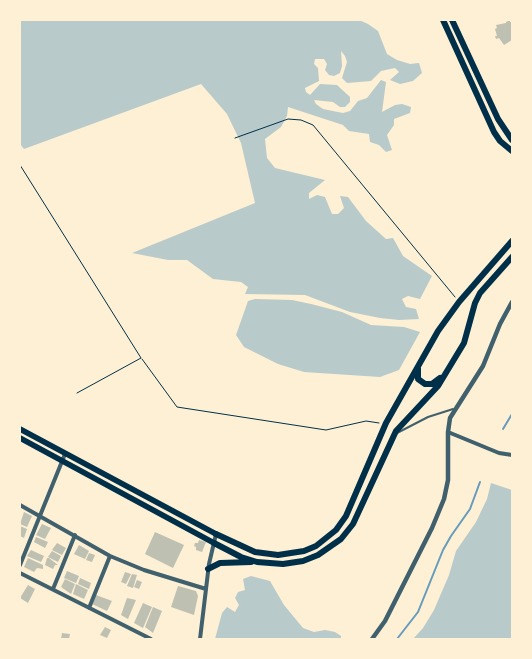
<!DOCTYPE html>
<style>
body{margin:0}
#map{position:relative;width:532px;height:659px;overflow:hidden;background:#fdf0d5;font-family:Helvetica,sans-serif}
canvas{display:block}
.frame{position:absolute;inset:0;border:21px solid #fdf0d5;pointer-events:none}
</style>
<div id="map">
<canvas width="532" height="659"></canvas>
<div class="frame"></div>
</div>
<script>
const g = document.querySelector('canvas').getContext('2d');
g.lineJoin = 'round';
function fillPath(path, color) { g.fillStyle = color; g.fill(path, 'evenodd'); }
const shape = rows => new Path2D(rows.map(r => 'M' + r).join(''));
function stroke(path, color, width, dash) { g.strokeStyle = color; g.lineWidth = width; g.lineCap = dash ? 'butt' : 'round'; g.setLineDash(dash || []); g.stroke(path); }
fillPath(shape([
 [20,20,359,20,368,24,378,31,387,54,397,60,410,64,419,63,422,73,413,81,400,84,390,80,399,72,395,68,381,71,371,81,347,83,342,78,347,62,345,56,341,51,342,66,340,73,334,76,329,75,325,70,327,64,324,59,315,59,314,64,318,68,319,81,305,88,306,92,310,95,320,84,337,85,350,97,350,102,345,107,340,107,333,102,314,100,316,104,323,109,343,113,350,111,358,101,367,98,381,80,386,82,382,112,395,105,402,104,411,107,410,113,394,119,394,125,387,135,392,150,386,152,379,145,370,142,369,134,349,131,343,125,288,107,287,116,281,127,265,139,267,158,275,168,325,180,309,193,309,199,317,195,325,197,332,214,338,214,344,208,340,196,348,197,366,221,386,239,393,238,403,256,432,276,420,299,408,296,402,299,406,307,416,309,419,319,399,320,380,318,350,312,305,295,245,294,248,287,241,282,213,279,187,260,168,260,132,253,255,203,241,143,227,114,201,84,24,149,20,144],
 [255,299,292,300,311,304,342,312,371,325,404,327,420,332,399,370,380,377,304,372,278,364,244,347,236,335,248,301],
 [491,483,512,490,512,639,413,639,423,628,434,610,449,575,456,551,476,522,487,499],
 [251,576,270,581,284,605,303,628,314,632,325,630,335,632,341,636,341,639,215,639,222,613,227,607,235,612,239,605,235,598,238,592,245,590,243,579]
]), '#b9caca');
stroke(shape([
 [503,429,512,414],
 [397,639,418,612,443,550,451,536,470,509,480,482]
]), '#669bbc', 2);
fillPath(shape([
 [510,20,510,22,512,22,512,40,504,45,499,38,496,39,495,36,497,36,495,29,497,28,496,25,506,23,506,22],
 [24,512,32,516,27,527,20,524],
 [42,524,51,528,45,539,36,535],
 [20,526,27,529,24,538,20,536],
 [155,532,184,545,173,568,145,554],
 [36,537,48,542,45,548,34,542],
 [199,540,206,542,202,552,196,550,196,547,194,546,195,543,198,543],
 [57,543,66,548,62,555,52,550],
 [79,545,89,551,85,559,74,554],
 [31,550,44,556,41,562,27,556],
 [52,551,61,556,58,562,48,557],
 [89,553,95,555,92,562,86,560],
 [28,558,43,565,43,569,37,568,34,572,24,567],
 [47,558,49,558,58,565,55,565,53,569,45,565],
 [67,571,79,576,76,583,64,578],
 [125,572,131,574,126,584,121,582],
 [132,574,137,575,133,588,127,586],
 [80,578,91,583,89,589,78,584],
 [65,579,75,584,71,594,61,587],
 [137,580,142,582,139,589,134,587],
 [76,584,88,590,84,599,73,594],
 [28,585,35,589,28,603,20,598],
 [178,586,196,591,198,596,194,615,171,607],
 [96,595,112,601,107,611,92,604],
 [127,598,136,600,128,619,121,615],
 [143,603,152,607,143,628,134,623],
 [153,607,162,611,153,633,145,627],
 [105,627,111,630,107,638,100,635],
 [62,633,70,634,69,639,61,639]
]), '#bec0b2');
stroke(shape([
 [235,138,288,119,301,120,313,125,455,297],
 [20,165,141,358,77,393],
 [142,359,177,407,326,430,366,421,379,423]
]), '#003049', 1);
stroke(shape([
 [397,433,428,417,453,409]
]), '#3f606c', 2);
stroke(shape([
 [448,432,499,453,512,455],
 [20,505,110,556,144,570,206,589],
 [20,565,65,454],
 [20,573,151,639],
 [53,589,75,535],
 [89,608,110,556],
 [200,639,209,564,216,534]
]), '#3f606c', 4);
stroke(shape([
 [372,639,385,621,432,528,444,499,448,480,448,432,450,418,483,366,500,324,512,302]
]), '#3f606c', 4.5);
stroke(shape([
 [20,429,216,534],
 [20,438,214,543]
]), '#003049', 5.5);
stroke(shape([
 [443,20,494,132,500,141,512,151],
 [452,20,498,119,512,140],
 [418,368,418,379,425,384,432,384,440,378],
 [216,534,255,552,278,555,304,551,316,546,336,530,346,516,386,423,438,331,459,302,512,241],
 [214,543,241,557,257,562,283,564,303,561,318,555,341,539,353,524,396,431,438,386,464,343,475,303,480,293,512,257],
 [208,569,220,563,251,562]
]), '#003049', 6);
</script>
